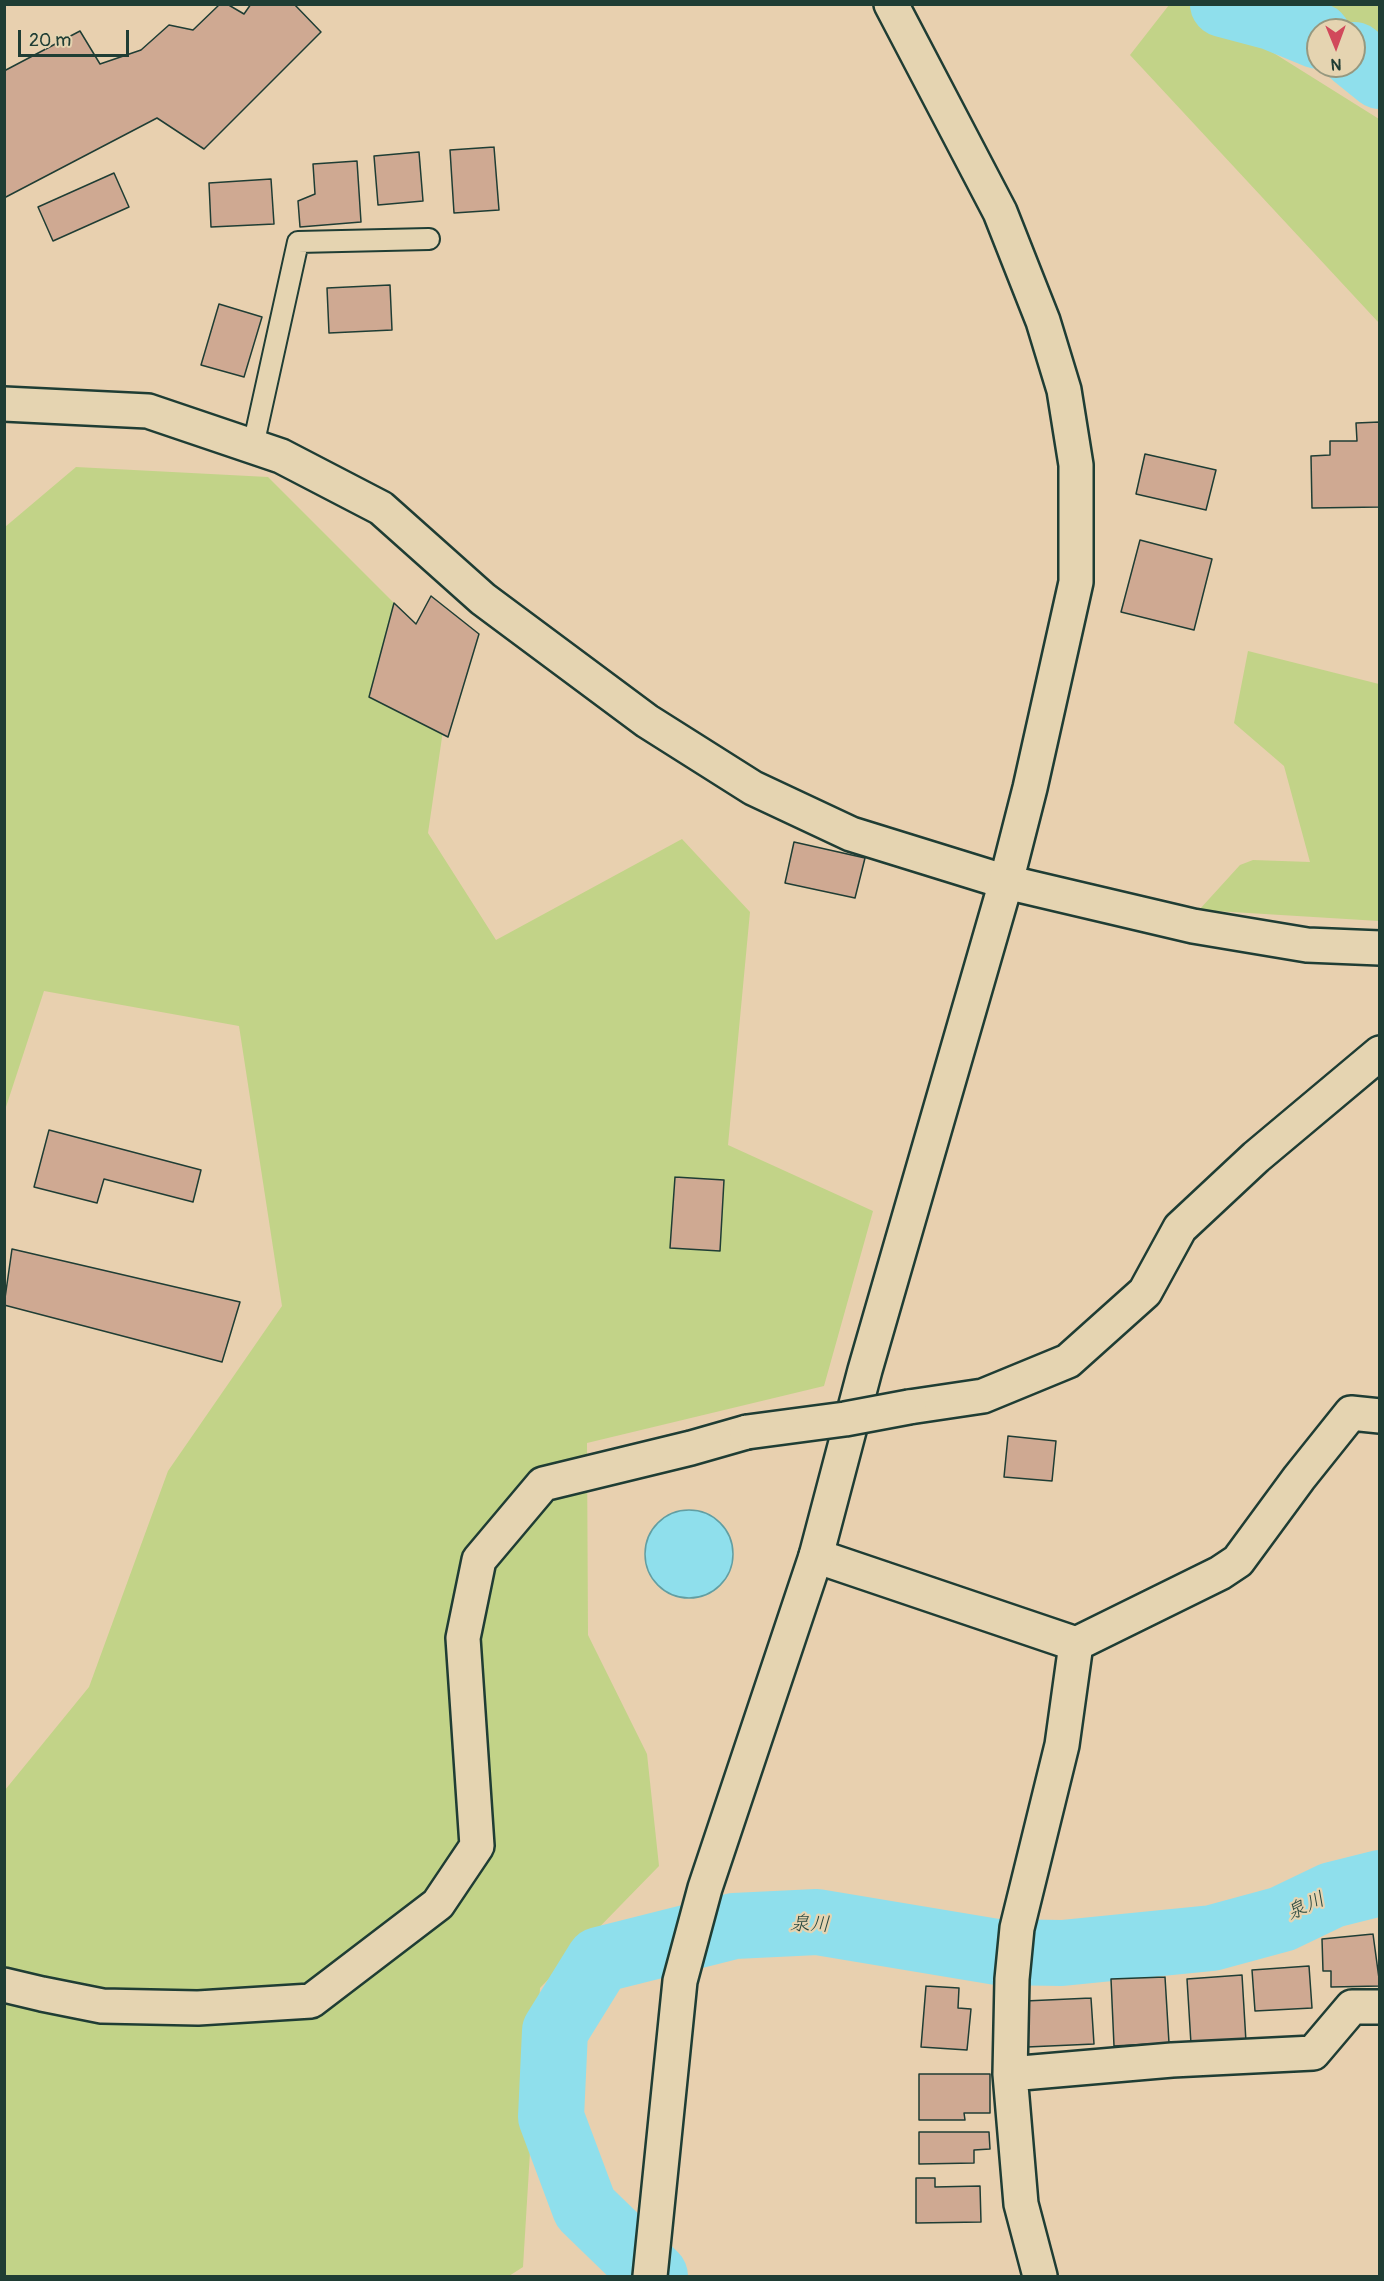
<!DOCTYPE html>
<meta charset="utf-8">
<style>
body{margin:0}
#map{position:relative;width:1384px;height:2281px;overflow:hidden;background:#e8d0af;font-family:Pangolin,sans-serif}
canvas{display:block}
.frame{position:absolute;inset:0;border:6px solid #1f3d34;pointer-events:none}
.north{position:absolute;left:1306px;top:18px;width:60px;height:60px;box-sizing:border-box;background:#e5d4b1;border:2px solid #96987f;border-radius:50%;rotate:179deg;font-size:16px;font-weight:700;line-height:24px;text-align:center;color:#1f3d34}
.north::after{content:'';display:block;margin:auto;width:21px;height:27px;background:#d1495b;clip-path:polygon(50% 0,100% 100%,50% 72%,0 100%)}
.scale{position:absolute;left:18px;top:30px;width:111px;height:27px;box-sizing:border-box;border:3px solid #1f3d34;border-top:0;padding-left:8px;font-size:18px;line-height:21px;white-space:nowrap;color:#1f3d34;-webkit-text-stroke:4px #e5d4b1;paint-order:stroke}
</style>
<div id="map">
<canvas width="1384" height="2281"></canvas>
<div class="frame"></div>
<div class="north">N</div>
<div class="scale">20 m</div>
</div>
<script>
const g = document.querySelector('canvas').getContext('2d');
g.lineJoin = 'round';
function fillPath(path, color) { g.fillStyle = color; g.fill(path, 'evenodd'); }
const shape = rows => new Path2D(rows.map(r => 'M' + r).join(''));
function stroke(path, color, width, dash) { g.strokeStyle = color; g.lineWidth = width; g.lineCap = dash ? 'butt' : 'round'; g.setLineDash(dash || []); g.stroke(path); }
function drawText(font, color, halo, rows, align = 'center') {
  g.font = font + ' Pangolin,"Klee One",sans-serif'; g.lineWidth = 4.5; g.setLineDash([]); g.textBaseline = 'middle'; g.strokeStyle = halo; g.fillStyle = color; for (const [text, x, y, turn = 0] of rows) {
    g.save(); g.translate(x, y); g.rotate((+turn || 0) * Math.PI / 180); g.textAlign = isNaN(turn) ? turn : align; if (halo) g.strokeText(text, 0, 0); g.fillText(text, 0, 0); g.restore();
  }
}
fillPath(shape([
 [1169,5,1197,5,1379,119,1379,323,1130,55],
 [1306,5,1379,5,1379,43,1374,37,1305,7],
 [76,467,268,477,453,662,428,833,496,940,682,839,750,912,728,1145,873,1211,824,1386,587,1443,588,1635,647,1754,659,1866,540,1988,523,2267,509,2276,5,2276,5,1790,89,1687,168,1471,282,1306,239,1026,44,991,5,1110,5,527],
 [1248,651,1379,684,1379,921,1199,910,1240,865,1253,860,1310,862,1284,766,1234,723]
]), '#c2d388');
const water = shape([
 '645 1554a44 44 0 1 1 88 0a44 44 0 1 1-88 0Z'
]);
fillPath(water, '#8fdfec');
stroke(water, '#629ea2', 1.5);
stroke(shape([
 [1223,4,1272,17,1318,36],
 [1354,55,1380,76],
 [655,2276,585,2208,551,2117,555,2031,599,1960,734,1926,817,1922,997,1952,1062,1953,1212,1938,1282,1919,1332,1895,1380,1883]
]), '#8fdfec', 66);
const building = shape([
 [220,4,227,4,244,14,251,4,294,4,321,32,204,149,157,118,4,198,4,71,80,31,100,64,141,50,169,25,193,30,220,4],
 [494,147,499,210,454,213,450,150,494,147],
 [419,152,423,201,378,205,374,156,419,152],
 [357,161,361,222,300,227,298,201,315,194,313,164,357,161],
 [114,173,129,207,53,241,38,207,114,173],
 [271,179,274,224,211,227,209,183,271,179],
 [390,285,392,330,329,333,327,288,390,285],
 [219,304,262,317,244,377,201,365,219,304],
 [1380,422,1380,507,1312,508,1311,456,1330,455,1330,441,1357,441,1356,423,1380,422],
 [1145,454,1216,470,1206,510,1136,494,1145,454],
 [1140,540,1212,559,1194,630,1121,612,1140,540],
 [431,596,479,634,448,737,369,697,394,603,416,624,431,596],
 [794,842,865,858,855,898,785,883,794,842],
 [49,1130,201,1170,193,1202,104,1179,97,1203,34,1187,49,1130],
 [675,1177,724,1180,720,1251,670,1248,675,1177],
 [12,1249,240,1302,222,1362,4,1305,12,1249],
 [1008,1436,1056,1441,1052,1481,1004,1477,1008,1436],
 [1373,1934,1380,1986,1331,1987,1331,1971,1323,1971,1322,1939,1373,1934],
 [1309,1966,1312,2008,1255,2011,1252,1970,1309,1966],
 [1242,1975,1246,2042,1191,2044,1187,1979,1242,1975],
 [1165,1977,1169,2043,1114,2046,1111,1979,1165,1977],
 [926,1986,959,1988,958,2008,971,2009,967,2050,921,2047,926,1986],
 [1091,1998,1094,2044,1027,2047,1025,2001,1091,1998],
 [919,2074,990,2074,990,2113,964,2113,965,2120,919,2120,919,2074],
 [919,2132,989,2132,990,2149,974,2150,974,2163,919,2164,919,2132],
 [916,2178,935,2178,935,2187,980,2186,981,2222,916,2223,916,2178]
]);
fillPath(building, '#cfa992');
stroke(building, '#1f3d34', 1.5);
const service = shape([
 [253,446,298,242,429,239]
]);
const minor = shape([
 [4,404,148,411,281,456,381,508,483,599,647,721,753,788,851,834,1006,882],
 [816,1556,1076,1644],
 [1010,2074,1012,1979,1017,1928,1062,1745,1076,1644,1220,1573,1238,1561,1299,1478,1351,1413,1380,1416],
 [1040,2276,1021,2204,1010,2074,1172,2060,1313,2053,1352,2007,1380,2007]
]);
const tertiary = shape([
 [1006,882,1193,926,1307,945,1380,948],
 [909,1407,983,1396,1068,1361,1145,1292,1180,1228,1256,1157,1380,1053],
 [4,1985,42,1994,102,2006,198,2008,311,2001,438,1904,477,1846,463,1638,479,1560,543,1484,691,1448,747,1432],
 [650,2276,680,1981,705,1888,816,1556,865,1370,1006,882,1030,788,1076,582,1076,465,1064,390,1043,321,1000,212,891,4]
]);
stroke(service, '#1f3d34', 24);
stroke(minor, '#1f3d34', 38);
stroke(tertiary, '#1f3d34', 38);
stroke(service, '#e5d4b1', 20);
stroke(minor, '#e5d4b1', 33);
stroke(tertiary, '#e5d4b1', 33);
const tertiaryBridge = shape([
 [747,1432,845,1419,909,1407]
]);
stroke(tertiaryBridge, '#1f3d34', 38, []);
stroke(tertiaryBridge, '#e5d4b1', 33);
drawText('italic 20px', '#25453d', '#e5d4b1', [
 ["泉川",1306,1907,-24],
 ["泉川",810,1925,2]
]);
</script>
